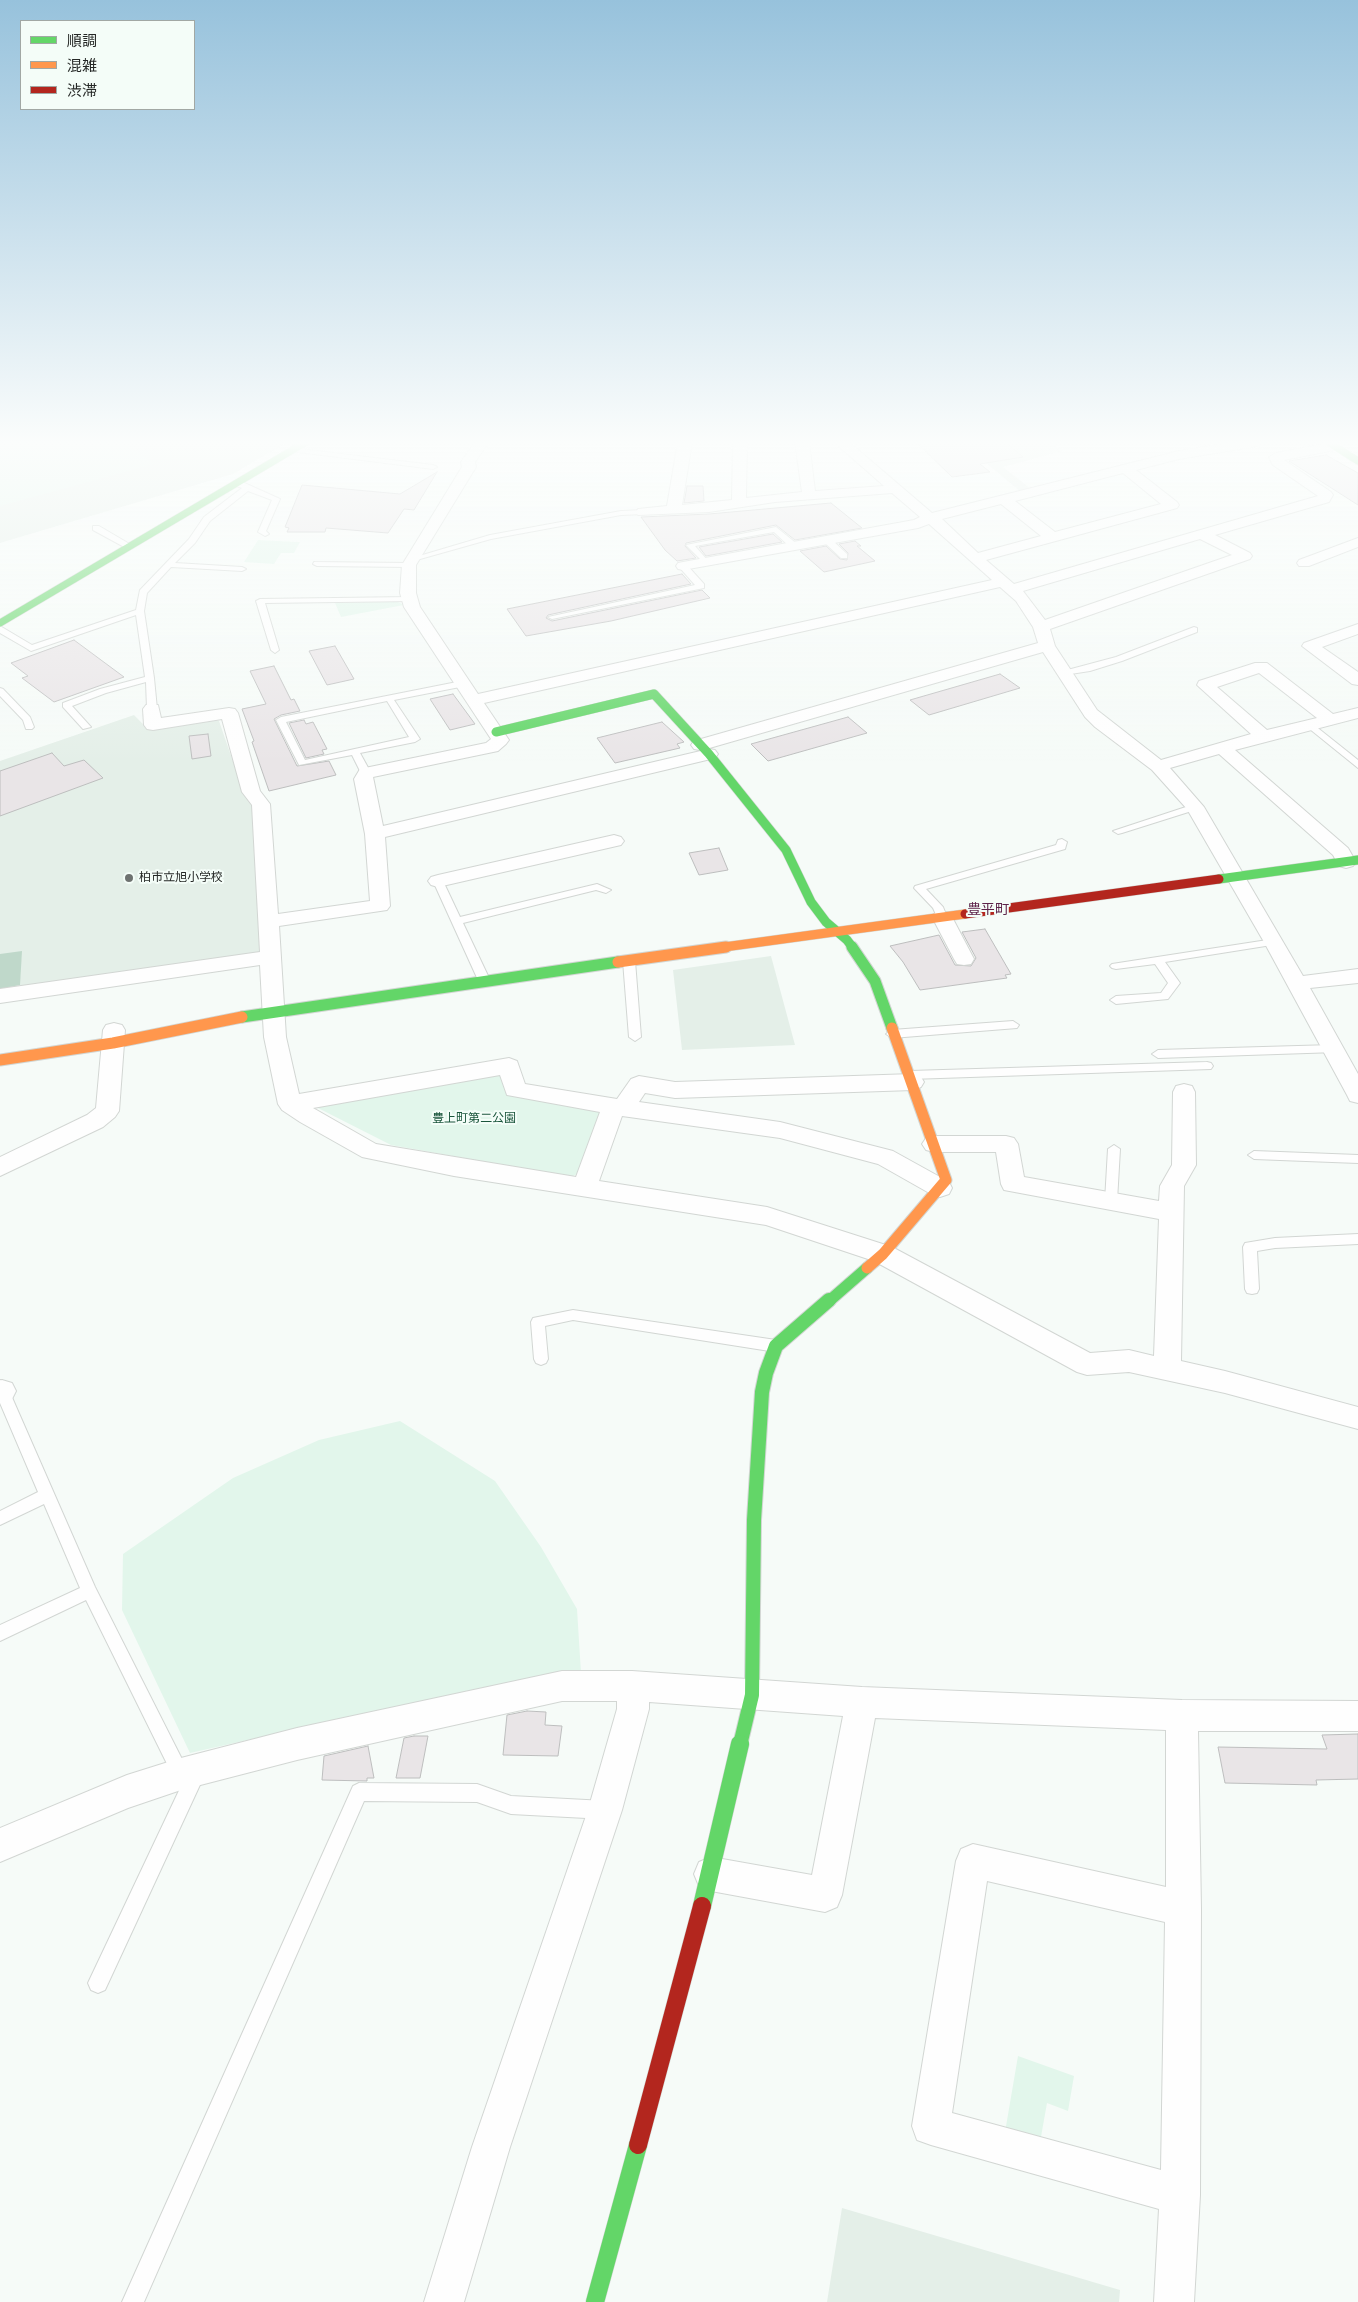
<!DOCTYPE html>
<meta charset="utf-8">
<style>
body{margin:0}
#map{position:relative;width:1358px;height:2302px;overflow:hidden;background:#f6fbf8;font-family:"Nunito Sans","Noto Sans JP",sans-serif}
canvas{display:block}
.legend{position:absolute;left:20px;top:20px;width:175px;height:90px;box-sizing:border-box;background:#f4fdf8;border:1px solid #a1a8a4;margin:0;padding:6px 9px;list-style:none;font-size:15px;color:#252826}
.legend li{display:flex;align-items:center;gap:10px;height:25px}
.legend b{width:25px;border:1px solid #a1a8a4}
</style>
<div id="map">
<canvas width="1358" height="2302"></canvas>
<ul class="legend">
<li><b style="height:6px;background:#63d668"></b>順調</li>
<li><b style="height:6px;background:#ff974d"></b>混雑</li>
<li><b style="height:6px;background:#b3261e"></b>渋滞</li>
</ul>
</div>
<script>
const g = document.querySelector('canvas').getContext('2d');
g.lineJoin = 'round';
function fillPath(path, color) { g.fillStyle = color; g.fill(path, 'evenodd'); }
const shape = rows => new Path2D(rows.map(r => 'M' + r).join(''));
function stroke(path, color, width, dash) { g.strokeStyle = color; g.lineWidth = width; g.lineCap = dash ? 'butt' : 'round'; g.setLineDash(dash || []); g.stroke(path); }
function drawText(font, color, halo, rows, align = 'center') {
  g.font = font + ' "Nunito Sans","Noto Sans JP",sans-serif'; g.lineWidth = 4; g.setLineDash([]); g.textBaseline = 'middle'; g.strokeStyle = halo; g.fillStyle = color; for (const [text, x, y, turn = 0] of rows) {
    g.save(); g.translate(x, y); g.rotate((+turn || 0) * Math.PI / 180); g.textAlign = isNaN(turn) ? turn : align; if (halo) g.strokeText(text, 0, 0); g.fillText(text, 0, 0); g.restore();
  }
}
fillPath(shape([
 [0,442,287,442,233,474,0,543],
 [961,442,1048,442,1062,451,1003,467,1031,489,1021,492],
 [134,715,149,730,213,720,219,721,238,776,253,807,264,948,255,955,0,991,0,761],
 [771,956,795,1045,682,1050,673,970],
 [842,2208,1120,2290,1119,2302,827,2302]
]), '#e4efe8');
fillPath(shape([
 [0,442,122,442,154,464,0,506],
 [258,540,300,542,294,553,281,553,274,564,244,562],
 [396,601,404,605,341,617,335,603],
 [496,1074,599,1110,603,1117,581,1172,571,1177,391,1145,314,1106],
 [400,1421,495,1481,541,1547,577,1609,581,1673,341,1719,190,1753,122,1610,123,1554,233,1478,319,1440],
 [1018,2056,1074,2076,1068,2111,1047,2103,1039,2148,1004,2138]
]), '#e2f6eb');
fillPath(shape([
 [22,951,20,985,0,989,0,954]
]), '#bfd8ca');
const building = shape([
 [916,442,1005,442,1023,457,980,464,990,472,952,477,916,442],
 [1326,455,1358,473,1358,505,1289,461,1326,455],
 [437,472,414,510,404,509,388,533,326,528,325,532,287,532,289,528,285,527,302,485,400,494,437,472],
 [687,486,703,486,704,501,684,503,687,486],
 [831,503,862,528,795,540,776,525,686,543,685,546,696,558,677,561,665,550,641,517,709,514,831,503],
 [773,534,782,542,706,556,699,547,773,534],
 [855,541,861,546,857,546,875,561,824,572,800,551,826,546,840,559,847,560,848,553,839,544,855,541],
 [682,574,691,584,548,615,546,618,552,621,702,590,710,598,611,621,526,636,507,609,682,574],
 [74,640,124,677,54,702,22,678,28,676,11,663,74,640],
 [335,646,354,679,327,685,309,651,335,646],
 [274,666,291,700,294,699,300,711,281,715,274,719,297,766,329,761,336,775,269,791,252,742,254,741,242,709,266,704,250,671,274,666],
 [1000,674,1020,688,929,715,910,700,1000,674],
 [453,694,475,724,450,730,430,699,453,694],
 [848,717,867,733,768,761,751,744,848,717],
 [304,720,306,724,313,722,327,749,322,750,324,754,306,758,289,723,304,720],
 [662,722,684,742,677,744,680,748,615,763,597,738,662,722],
 [208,734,211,756,192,759,189,736,208,734],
 [52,753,64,766,84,760,103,778,0,816,0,771,52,753],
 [719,848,728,870,699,875,689,853,719,848],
 [985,929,1011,974,1005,975,1007,978,920,990,903,962,890,946,939,935,955,965,971,966,976,958,962,932,985,929],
 [527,1711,546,1712,545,1725,562,1726,558,1756,503,1755,507,1715,527,1711],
 [1358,1734,1358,1779,1316,1780,1317,1785,1225,1783,1218,1747,1327,1749,1322,1735,1358,1734],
 [414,1736,428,1736,420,1778,396,1778,404,1738,414,1736],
 [368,1746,374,1778,367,1778,367,1781,322,1780,324,1756,368,1746]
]);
fillPath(building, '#e9e5e7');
stroke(building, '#bdbebe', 1);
const lane = shape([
 [292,448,433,465,437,467,433,469,290,451,289,450,292,448],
 [234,481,240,481,280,499,266,531,269,534,265,536,258,532,272,500,248,491,210,521,195,543,175,563,242,567,246,569,242,571,171,567,147,593,144,611,154,678,157,709,152,712,147,709,146,682,106,693,72,706,91,727,83,729,63,707,63,703,100,689,145,677,136,615,31,651,0,633,0,626,32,645,136,610,140,590,189,539,204,517,242,488,234,485,234,481],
 [643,510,647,512,646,514,621,515,491,539,413,561,409,559,490,535,621,511,643,510],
 [93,526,99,526,133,546,126,548,93,530,93,526],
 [776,527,797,544,797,548,791,548,774,532,695,546,709,562,705,564,686,545,776,527],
 [825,539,831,539,847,554,847,558,841,558,825,543,825,539],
 [314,562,409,563,413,565,409,567,317,566,313,564,314,562],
 [680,564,686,564,704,584,704,588,552,619,548,617,695,585,680,568,680,564],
 [410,597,414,599,413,601,265,603,279,650,275,653,271,650,256,601,260,599,410,597],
 [1194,627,1197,628,1197,632,1122,661,1090,671,1064,675,1060,672,1116,657,1194,627],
 [462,681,465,682,465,686,394,700,420,739,415,742,360,753,371,773,366,776,361,773,352,755,299,765,276,720,281,717,462,681],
 [387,701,409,737,305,760,286,722,387,701],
 [0,688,3,689,30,717,34,727,32,729,26,729,23,720,0,696,0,688],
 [1309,721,1358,760,1358,768,1306,726,1306,722,1309,721],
 [1195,804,1200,807,1198,809,1122,833,1118,834,1113,831,1195,804],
 [1062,839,1067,842,1065,849,926,889,943,907,947,917,946,919,938,919,933,908,914,888,915,886,1056,845,1058,840,1062,839],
 [438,878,443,881,460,917,597,884,611,890,606,893,596,890,463,923,490,980,484,984,478,980,433,881,438,878],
 [1274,939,1278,940,1279,942,1278,944,1165,962,1180,983,1168,999,1116,1004,1110,1000,1116,996,1161,993,1168,983,1155,964,1116,969,1112,968,1110,966,1112,964,1274,939],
 [629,958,635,961,641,1037,635,1041,629,1037,623,961,629,958],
 [1013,1021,1019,1025,1017,1028,892,1038,886,1034,892,1030,1013,1021],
 [1333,1045,1337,1046,1339,1049,1337,1052,1158,1058,1152,1054,1158,1050,1333,1045],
 [1207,1062,1211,1063,1213,1066,1211,1069,910,1079,904,1075,910,1071,1207,1062],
 [1114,1145,1120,1149,1117,1201,1116,1204,1111,1206,1106,1204,1105,1201,1108,1149,1114,1145],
 [1254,1151,1358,1155,1358,1163,1254,1159,1248,1155,1254,1151],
 [1358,1234,1358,1244,1275,1248,1257,1251,1259,1289,1257,1293,1252,1294,1247,1293,1245,1289,1243,1247,1245,1243,1275,1238,1358,1234],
 [573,1310,776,1340,781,1342,783,1346,781,1350,776,1352,573,1320,545,1326,548,1359,546,1363,541,1365,536,1363,534,1359,531,1322,533,1318,573,1310],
 [0,1380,5,1382,7,1386,95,1587,188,1771,190,1768,196,1765,202,1768,205,1774,105,1990,98,1993,91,1990,88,1983,183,1782,175,1780,86,1600,0,1641,0,1625,80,1588,44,1504,0,1525,0,1511,38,1492,0,1403,0,1380],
 [359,1783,477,1784,511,1796,605,1801,611,1804,614,1810,611,1816,605,1819,511,1814,477,1802,364,1801,144,2302,122,2302,353,1786,359,1783]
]);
const street = shape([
 [475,442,489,442,475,462,476,467,416,565,416,593,420,607,478,694,992,580,929,524,918,528,683,570,678,569,676,566,678,563,683,562,914,520,920,517,892,493,775,502,709,512,638,515,636,512,638,509,667,506,678,442,692,442,682,505,732,500,733,442,747,442,746,498,802,492,795,442,809,442,815,491,884,486,834,442,849,442,932,513,1179,451,1234,442,1265,442,1258,446,1179,459,1136,470,1177,502,1179,505,1177,508,986,560,1014,584,1318,496,1273,465,1269,457,1276,453,1335,442,1340,443,1342,446,1340,449,1284,460,1331,492,1333,495,1329,502,1215,535,1250,553,1252,556,1250,559,1050,629,1055,646,1097,710,1161,760,1251,734,1197,685,1199,681,1255,663,1267,663,1333,714,1358,708,1358,718,1235,750,1348,848,1356,862,1353,866,1346,868,1339,866,1333,855,1219,754,1170,768,1204,807,1303,976,1358,969,1358,983,1310,988,1358,1074,1358,1103,1350,1101,1347,1095,1264,942,1187,809,1152,770,1095,727,1085,717,1043,652,706,749,700,750,694,749,691,745,694,741,1038,643,1033,627,1016,601,1000,587,484,703,509,740,506,744,498,751,373,777,383,826,709,749,715,750,718,754,715,758,385,837,390,906,387,910,279,926,286,1037,299,1094,509,1058,517,1061,525,1084,617,1099,631,1079,639,1076,675,1082,913,1074,921,1077,924,1082,921,1087,913,1090,675,1098,645,1093,639,1102,780,1122,893,1151,949,1182,952,1188,949,1194,940,1197,931,1194,878,1164,780,1138,622,1116,599,1181,767,1207,892,1247,1090,1353,1129,1350,1154,1356,1159,1219,1004,1190,1001,1184,996,1152,934,1152,926,1150,922,1144,926,1138,934,1136,1006,1136,1014,1138,1018,1144,1024,1177,1159,1201,1160,1186,1172,1165,1173,1092,1176,1086,1184,1084,1192,1086,1195,1092,1196,1165,1184,1186,1181,1361,1225,1371,1358,1407,1358,1429,1225,1393,1129,1372,1087,1375,1077,1372,874,1261,766,1225,454,1176,362,1157,300,1122,282,1110,278,1104,264,1037,260,965,0,1003,0,989,260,952,252,805,242,792,222,719,153,730,147,729,144,725,143,709,146,705,158,705,161,718,229,708,235,709,238,713,260,791,270,804,278,914,370,901,365,834,354,779,360,769,486,743,491,739,404,607,400,593,402,565,462,467,461,462,475,442],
 [1123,473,1161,504,1055,532,1015,501,1123,473],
 [1001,504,1041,536,978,553,942,519,1001,504],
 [1200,539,1232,555,1045,620,1023,591,1200,539],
 [1259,673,1317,718,1267,730,1217,687,1259,673],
 [500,1075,507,1095,600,1112,576,1177,376,1144,313,1108,500,1075],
 [1358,538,1358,547,1309,566,1299,566,1297,563,1299,560,1358,538],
 [1358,624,1358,634,1322,647,1358,672,1358,685,1352,684,1302,646,1304,643,1358,624],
 [614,835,621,837,624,841,621,845,438,887,431,885,428,881,431,877,438,875,614,835],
 [942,911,949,913,952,917,974,959,971,964,964,965,957,964,954,959,932,917,935,913,942,911],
 [114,1023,122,1025,125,1030,119,1111,115,1117,103,1127,0,1176,0,1157,87,1115,96,1108,103,1030,106,1025,114,1023],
 [2,1380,12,1383,16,1391,12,1399,0,1403,0,1381,2,1380],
 [562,1671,632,1671,862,1687,1182,1700,1358,1701,1358,1731,1198,1731,1201,1909,1200,2195,1194,2302,1154,2302,1159,2209,931,2145,917,2140,912,2126,956,1861,961,1849,973,1844,1166,1887,1166,1730,875,1718,842,1895,837,1907,825,1912,711,1891,699,1886,694,1874,699,1862,711,1857,812,1875,843,1716,649,1702,649,1709,622,1810,510,2147,464,2302,424,2302,472,2147,588,1810,617,1709,617,1701,562,1701,297,1760,181,1790,128,1808,0,1862,0,1828,127,1775,181,1758,297,1728,562,1671],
 [987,1881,1165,1922,1161,2170,952,2113,987,1881]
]);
const fastFar4 = shape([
 [1328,442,1358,461],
 [0,623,306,442]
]);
const fastFar3 = shape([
 [496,732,654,694,709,754,786,850,811,902,826,922,847,940,853,948],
 [1219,879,1358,860]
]);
const fastFar2 = shape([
 [852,947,875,981,892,1028],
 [242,1017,618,962],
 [828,1302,867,1268]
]);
const fastFar1 = shape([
 [740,1745,752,1695,754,1520,762,1392,766,1373,776,1346,829,1300]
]);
const fast = shape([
 [702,1906,740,1744],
 [595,2302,638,2145]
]);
const slowFar1 = shape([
 [717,948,965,914]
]);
const slow = shape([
 [618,962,726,947],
 [0,1060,113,1043,242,1017],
 [867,1268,883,1254,946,1180,892,1028]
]);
const jamFar1 = shape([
 [965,914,1219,879]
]);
const jam = shape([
 [638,2145,702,1906]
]);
stroke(lane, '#d2d6d3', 2);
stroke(street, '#d2d6d3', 2);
stroke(fastFar4, '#d2d6d3', 8);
stroke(fastFar3, '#d2d6d3', 10);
stroke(fastFar2, '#d2d6d3', 13);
stroke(fastFar1, '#d2d6d3', 16);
stroke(fast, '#d2d6d3', 19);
stroke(slowFar1, '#d2d6d3', 10);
stroke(slow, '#d2d6d3', 13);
stroke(jamFar1, '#d2d6d3', 10);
stroke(jam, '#d2d6d3', 19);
fillPath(lane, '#fefefe');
fillPath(street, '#fefefe');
stroke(fastFar4, '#63d668', 7);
stroke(fastFar3, '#63d668', 9);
stroke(fastFar2, '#63d668', 11);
stroke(fastFar1, '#63d668', 14);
stroke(fast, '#63d668', 18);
stroke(slowFar1, '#ff974d', 9);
stroke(slow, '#ff974d', 11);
stroke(jamFar1, '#b3261e', 9);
stroke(jam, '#b3261e', 18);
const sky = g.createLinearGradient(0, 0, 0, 764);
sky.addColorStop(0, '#97c2dc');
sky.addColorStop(0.58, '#fbfdfc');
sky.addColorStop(1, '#fbfdfc00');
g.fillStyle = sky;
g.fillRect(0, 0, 1358, 764);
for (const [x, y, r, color] of [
 [129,878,5,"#6e7270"]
]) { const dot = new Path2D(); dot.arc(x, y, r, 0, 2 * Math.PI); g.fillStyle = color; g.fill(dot); stroke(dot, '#f4fdf8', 2); }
drawText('12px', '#252826', '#f4fdf8', [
 ["柏市立旭小学校",139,878]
], 'left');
drawText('12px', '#1b563c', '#f4fdf8', [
 ["豊上町第二公園",474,1119]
]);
drawText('14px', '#5d234a', '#f4fdf8', [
 ["豊平町",988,911]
]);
</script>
